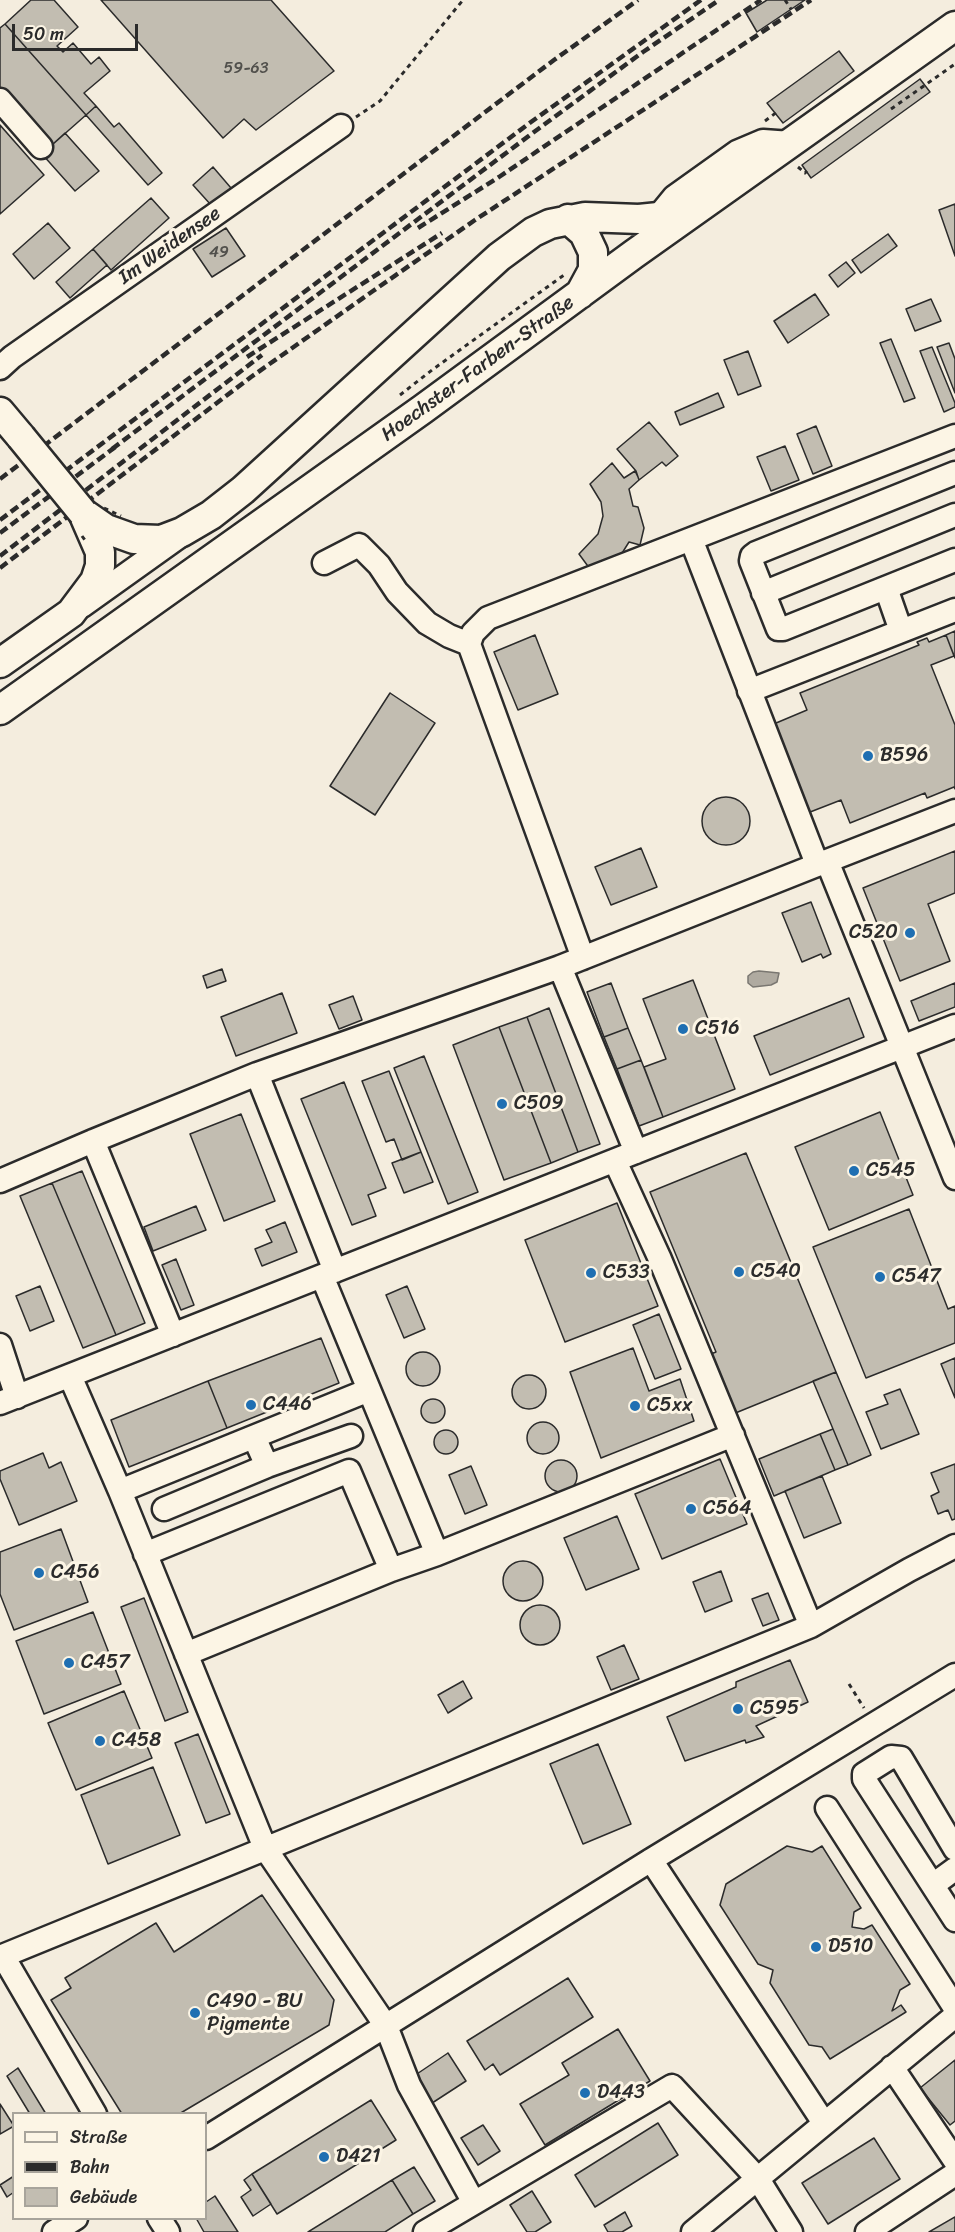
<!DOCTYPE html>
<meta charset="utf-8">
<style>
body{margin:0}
#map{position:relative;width:955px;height:2232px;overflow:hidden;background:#f4edde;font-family:Sriracha,sans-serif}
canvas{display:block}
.legend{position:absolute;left:12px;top:2112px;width:195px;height:108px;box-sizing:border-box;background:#fcf5e5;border:2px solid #a8a49b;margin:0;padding:8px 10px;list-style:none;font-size:18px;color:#2b2b2b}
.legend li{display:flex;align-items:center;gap:12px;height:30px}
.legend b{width:30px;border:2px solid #a8a49b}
.scale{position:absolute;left:12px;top:24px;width:126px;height:27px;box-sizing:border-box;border:3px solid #2b2b2b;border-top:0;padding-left:8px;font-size:18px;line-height:21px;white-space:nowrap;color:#2b2b2b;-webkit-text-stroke:4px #fcf5e5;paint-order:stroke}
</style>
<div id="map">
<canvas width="955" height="2232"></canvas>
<ul class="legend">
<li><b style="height:8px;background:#fcf5e5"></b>Straße</li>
<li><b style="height:8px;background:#2b2b2b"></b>Bahn</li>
<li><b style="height:16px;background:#c2bdb1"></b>Gebäude</li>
</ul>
<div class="scale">50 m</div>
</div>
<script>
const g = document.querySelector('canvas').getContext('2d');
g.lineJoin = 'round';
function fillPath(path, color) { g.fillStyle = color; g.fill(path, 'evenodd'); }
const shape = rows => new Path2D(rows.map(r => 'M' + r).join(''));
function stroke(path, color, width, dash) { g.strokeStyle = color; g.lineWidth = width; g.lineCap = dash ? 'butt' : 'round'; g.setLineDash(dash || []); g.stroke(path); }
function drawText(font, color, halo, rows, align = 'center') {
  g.font = font + ' Sriracha,sans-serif'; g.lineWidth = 6; g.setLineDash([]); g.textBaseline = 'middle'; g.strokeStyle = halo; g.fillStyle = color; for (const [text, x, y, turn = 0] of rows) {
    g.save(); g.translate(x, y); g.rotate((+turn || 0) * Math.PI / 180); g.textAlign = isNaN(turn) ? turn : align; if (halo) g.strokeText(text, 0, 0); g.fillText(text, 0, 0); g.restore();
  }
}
const water = shape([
 [759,971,779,973,777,982,771,985,753,987,748,983,748,976,753,972,759,971]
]);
fillPath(water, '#afaaa0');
stroke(water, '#7a7771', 1.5);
const building = shape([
 [31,0,54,0,78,27,57,46,63,52,73,43,91,64,99,57,110,71,84,93,96,106,86,115,5,24,31,0],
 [101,0,271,0,334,71,256,130,244,119,223,138,101,0],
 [767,0,805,0,757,32,746,13,767,0],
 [5,24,86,115,52,145,0,89,0,28,5,24],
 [839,51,854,71,783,123,767,103,839,51],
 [920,79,930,92,811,178,802,165,920,79],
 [96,106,114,127,119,123,162,173,148,185,86,115,96,106],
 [0,125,44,175,0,214,0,125],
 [65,133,99,171,75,191,42,154,65,133],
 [213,167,231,188,211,205,193,185,213,167],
 [151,198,169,218,111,270,93,249,151,198],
 [955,204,955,256,939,210,955,204],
 [48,223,70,248,34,279,13,254,48,223],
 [226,228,245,256,212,277,193,249,226,228],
 [888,234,897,246,861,273,852,260,888,234],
 [93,249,107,265,70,298,56,282,93,249],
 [846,262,855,273,838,287,829,275,846,262],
 [815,294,829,315,788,343,774,321,815,294],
 [931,299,941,321,915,331,906,309,931,299],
 [891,339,915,398,904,402,880,343,891,339],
 [949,343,955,359,955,393,937,347,949,343],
 [932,347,955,403,955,407,944,412,920,351,932,347],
 [748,351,761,386,738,395,724,360,748,351],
 [718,393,724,407,680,425,675,412,718,393],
 [649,422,678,456,666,466,662,462,639,480,636,471,617,449,649,422],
 [816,426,832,466,813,474,797,434,816,426],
 [785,446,799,480,771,491,757,457,785,446],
 [612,463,624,478,635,471,638,477,639,480,629,489,633,506,638,507,644,528,640,545,629,542,619,558,590,569,579,554,598,534,603,516,601,502,590,484,612,463],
 [955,631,955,658,946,635,955,631],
 [535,635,558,694,518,710,494,652,535,635],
 [946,635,954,656,931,665,955,725,955,789,954,787,927,798,925,793,850,823,841,800,805,814,769,726,807,710,800,693,919,645,917,642,927,638,929,642,946,635],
 [390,693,435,723,375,815,330,786,390,693],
 '702 821a24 24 0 1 1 48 0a24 24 0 1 1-48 0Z',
 [641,848,657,887,611,905,595,867,641,848],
 [955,851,955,893,928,904,950,961,900,981,863,888,955,851],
 [811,902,831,954,823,958,821,954,802,962,782,913,811,902],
 [222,969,226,981,207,988,203,976,222,969],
 [693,980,735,1089,663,1117,644,1067,666,1059,643,999,693,980],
 [611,983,628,1028,604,1037,587,992,611,983],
 [955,983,955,1007,919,1021,911,1001,955,983],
 [282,993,297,1033,236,1056,221,1017,282,993],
 [353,996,362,1020,339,1029,329,1005,353,996],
 [849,998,864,1037,770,1075,754,1036,849,998],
 [549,1008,600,1144,578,1152,527,1017,549,1008],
 [527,1017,578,1152,551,1163,499,1027,527,1017],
 [499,1027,551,1163,504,1180,453,1045,499,1027],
 [628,1028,641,1060,617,1069,604,1037,628,1028],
 [424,1056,478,1192,448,1204,394,1068,424,1056],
 [641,1060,663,1117,639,1126,617,1069,641,1060],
 [389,1071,421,1152,402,1160,394,1139,386,1142,362,1081,389,1071],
 [344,1082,386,1188,368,1195,376,1216,352,1225,301,1099,344,1082],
 [880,1112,913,1195,829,1230,795,1147,880,1112],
 [241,1114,275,1201,224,1221,190,1134,241,1114],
 [421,1152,433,1182,404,1193,392,1163,421,1152],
 [746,1153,836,1372,733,1414,708,1355,716,1352,650,1192,746,1153],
 [82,1171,145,1323,116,1335,52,1183,82,1171],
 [52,1183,116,1335,83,1348,20,1196,52,1183],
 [617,1203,658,1306,565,1342,525,1240,617,1203],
 [196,1206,206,1230,153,1251,144,1227,196,1206],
 [909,1209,948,1309,955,1306,955,1343,866,1378,813,1247,909,1209],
 [285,1222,297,1252,262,1266,255,1249,272,1242,266,1230,285,1222],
 [176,1259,194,1305,181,1310,162,1265,176,1259],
 [40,1286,54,1321,30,1331,16,1296,40,1286],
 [407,1286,425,1329,404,1338,386,1295,407,1286],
 [659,1314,681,1369,655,1379,633,1325,659,1314],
 [321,1338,339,1383,227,1428,208,1381,321,1338],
 [633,1348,649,1391,680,1379,694,1421,601,1458,570,1372,633,1348],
 '406 1369a17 17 0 1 1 34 0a17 17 0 1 1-34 0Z',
 [955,1358,955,1398,941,1364,955,1358],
 [836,1372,871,1455,848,1465,813,1381,836,1372],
 '512 1392a17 17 0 1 1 34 0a17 17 0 1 1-34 0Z',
 [208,1381,227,1428,129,1467,111,1420,208,1381],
 [900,1389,919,1434,881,1449,866,1412,888,1404,884,1395,900,1389],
 '421 1411a12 12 0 1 1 24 0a12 12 0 1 1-24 0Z',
 '527 1438a16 16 0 1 1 32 0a16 16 0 1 1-32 0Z',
 [833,1429,848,1465,835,1470,820,1434,833,1429],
 '434 1442a12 12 0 1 1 24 0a12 12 0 1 1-24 0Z',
 [820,1434,835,1470,774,1496,759,1459,820,1434],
 [43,1453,49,1468,61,1462,77,1501,19,1525,0,1479,0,1471,43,1453],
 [720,1459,747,1524,662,1559,635,1494,720,1459],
 '545 1476a16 16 0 1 1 32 0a16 16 0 1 1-32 0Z',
 [955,1464,955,1519,952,1520,948,1510,938,1514,931,1496,939,1492,931,1473,955,1464],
 [471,1466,487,1505,465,1514,449,1475,471,1466],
 [822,1476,841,1523,804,1538,785,1491,822,1476],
 [617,1516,639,1569,586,1590,564,1538,617,1516],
 [61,1529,88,1602,14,1630,0,1594,0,1552,61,1529],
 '503 1581a20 20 0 1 1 40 0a20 20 0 1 1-40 0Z',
 [721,1571,732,1601,705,1612,693,1582,721,1571],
 [768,1593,779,1620,763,1626,752,1599,768,1593],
 [144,1598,188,1712,165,1721,121,1607,144,1598],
 '520 1625a20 20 0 1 1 40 0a20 20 0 1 1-40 0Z',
 [93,1612,121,1684,44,1714,16,1641,93,1612],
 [624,1645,639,1679,611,1690,597,1657,624,1645],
 [790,1660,808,1702,756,1726,764,1737,746,1743,745,1740,685,1761,667,1717,736,1687,736,1682,790,1660],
 [463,1681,472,1698,448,1713,438,1695,463,1681],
 [124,1691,152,1758,76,1790,48,1723,124,1691],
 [198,1734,230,1814,206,1823,175,1743,198,1734],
 [598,1744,631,1824,583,1844,550,1764,598,1744],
 [153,1767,180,1835,108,1864,81,1795,153,1767],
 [787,1846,812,1852,822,1846,861,1908,854,1912,852,1927,864,1929,872,1925,910,1984,900,1990,892,2011,901,2005,906,2012,830,2059,822,2047,809,2045,770,1983,773,1970,758,1964,720,1905,726,1884,787,1846],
 [262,1895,334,2000,329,2025,179,2114,122,2114,51,2000,71,1988,65,1978,156,1923,174,1952,262,1895],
 [568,1978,593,2017,500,2075,493,2064,485,2070,467,2041,568,1978],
 [618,2029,650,2081,545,2145,520,2104,569,2075,562,2063,618,2029],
 [448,2053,466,2081,426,2107,408,2080,448,2053],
 [955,2060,955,2121,950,2125,920,2088,955,2060],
 [18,2068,46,2114,30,2114,7,2076,18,2068],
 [371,2100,396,2140,277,2214,252,2174,371,2100],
 [0,2104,14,2126,0,2134,0,2104],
 [658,2123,678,2155,595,2207,575,2175,658,2123],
 [483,2125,500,2151,478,2165,461,2138,483,2125],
 [874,2138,900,2179,828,2224,802,2183,874,2138],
 [414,2167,435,2201,413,2214,392,2180,414,2167],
 [252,2174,271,2204,253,2216,241,2197,251,2190,244,2180,252,2174],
 [14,2176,14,2192,7,2197,0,2185,14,2176],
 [392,2180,413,2214,385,2232,308,2232,392,2180],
 [532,2191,551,2222,535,2232,527,2232,510,2205,532,2191],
 [215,2196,238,2232,204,2232,196,2218,206,2218,206,2202,215,2196],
 [625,2212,632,2226,622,2232,608,2232,604,2225,625,2212],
 [955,2217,955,2232,929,2232,955,2217]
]);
fillPath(building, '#c2bdb1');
stroke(building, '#2b2b2b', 1.5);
const minor = shape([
 [0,100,41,147],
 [653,226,656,219,674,197,737,152,763,141,791,143],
 [0,368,12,357,341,126],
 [955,473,756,553,752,556,751,561,778,629,783,629,955,560],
 [324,563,359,545,379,565,397,592,427,623,449,636,469,644],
 [886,588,901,631],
 [763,593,955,515],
 [82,606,180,536],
 [749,691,955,610],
 [955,811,827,861,955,1178],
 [817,864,691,539,955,436],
 [583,958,469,644,473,633,488,618,691,539],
 [560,967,636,1152],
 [257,1074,335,1271],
 [93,1141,173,1335],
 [615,1161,659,1257,811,1626],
 [0,1181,93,1141,257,1074,560,967,827,861],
 [0,1345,17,1397],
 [70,1376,120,1491,265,1848,386,2026,409,2085,474,2203],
 [0,1403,955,1026],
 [254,1437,267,1466,351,1436],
 [120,1491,369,1390],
 [164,1509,267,1466],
 [145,1554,349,1471,391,1570,437,1554,322,1276],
 [437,1554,733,1435],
 [186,1654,391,1570],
 [827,1808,955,2008],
 [955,1849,901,1758,891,1757,864,1774,864,1779,955,1920],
 [651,1860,824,2123],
 [933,1885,955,1869],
 [3,1956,95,2114],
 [0,1957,811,1626,909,1570,955,1546],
 [892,2067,955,2161],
 [206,2138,651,1860,955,1675],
 [159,2218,168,2232],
 [54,2232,76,2218],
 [425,2232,672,2086,758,2179,791,2232],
 [693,2232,955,2016],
 [867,2232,955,2174]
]);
const major = shape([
 [568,219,584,233,593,252,593,270,580,294],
 [0,412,21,437],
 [83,513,106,529,134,539,161,540,182,532,211,515,243,490,499,257,533,232,550,224,585,217,639,219,688,214],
 [0,663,71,613,95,581,100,566,100,552,83,513],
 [0,710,423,409,634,254,955,26]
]);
stroke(minor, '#2b2b2b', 27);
stroke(major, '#2b2b2b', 33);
stroke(shape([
 [785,0,791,9],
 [891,109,955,64],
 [356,117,380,101,463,0],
 [765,121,777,112],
 [798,167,805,173,807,171],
 [400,395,432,370,564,275],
 [849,1684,864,1708]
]), '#2b2b2b', 3, [4.5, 4.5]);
stroke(minor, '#fcf5e5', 22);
stroke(major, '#fcf5e5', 28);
stroke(shape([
 [418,228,499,177,761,0],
 [247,357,442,233],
 [112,449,534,132,643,52,719,0],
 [0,479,554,60,638,0],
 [0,520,531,122,701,0],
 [0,533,118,445],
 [0,556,262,355],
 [0,568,251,377,373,291,475,220,811,0]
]), '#2b2b2b', 4.5, [9, 4.5]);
const majorBridge = shape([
 [21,437,83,513]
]);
stroke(majorBridge, '#2b2b2b', 33, []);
stroke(shape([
 [104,508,121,516],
 [82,536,87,543]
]), '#2b2b2b', 3, [4.5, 4.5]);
stroke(majorBridge, '#fcf5e5', 28);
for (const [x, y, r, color] of [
 [868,756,6,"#1f6fb2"],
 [910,933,6,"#1f6fb2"],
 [683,1029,6,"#1f6fb2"],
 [502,1104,6,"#1f6fb2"],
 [854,1171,6,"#1f6fb2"],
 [739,1272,6,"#1f6fb2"],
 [591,1273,6,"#1f6fb2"],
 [880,1277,6,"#1f6fb2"],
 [251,1405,6,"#1f6fb2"],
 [635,1406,6,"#1f6fb2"],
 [691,1509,6,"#1f6fb2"],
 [39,1573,6,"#1f6fb2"],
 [69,1663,6,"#1f6fb2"],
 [738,1709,6,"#1f6fb2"],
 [100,1741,6,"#1f6fb2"],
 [816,1947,6,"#1f6fb2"],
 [195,2013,6,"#1f6fb2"],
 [585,2093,6,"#1f6fb2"],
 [324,2157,6,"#1f6fb2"]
]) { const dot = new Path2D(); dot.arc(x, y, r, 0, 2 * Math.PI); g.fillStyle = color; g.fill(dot); stroke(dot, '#fcf5e5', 2); }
drawText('16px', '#51504c', null, [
 ["59-63",246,69],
 ["49",219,253]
]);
drawText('20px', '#2b2b2b', '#fcf5e5', [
 ["Im Weidensee",170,246,-35],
 ["Hoechster-Farben-Straße",478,369,-36]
]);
drawText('20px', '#2b2b2b', '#fcf5e5', [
 ["B596",880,756],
 ["C520",898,933,"right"],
 ["C516",695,1029],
 ["C509",514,1104],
 ["C545",866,1171],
 ["C540",751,1272],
 ["C533",603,1273],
 ["C547",892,1277],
 ["C446",263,1405],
 ["C5xx",647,1406],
 ["C564",703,1509],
 ["C456",51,1573],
 ["C457",81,1663],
 ["C595",750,1709],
 ["C458",112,1741],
 ["D510",828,1947],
 ["C490 - BU",207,2002],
 ["Pigmente",207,2025],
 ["D443",597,2093],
 ["D421",336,2157]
], 'left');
</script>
